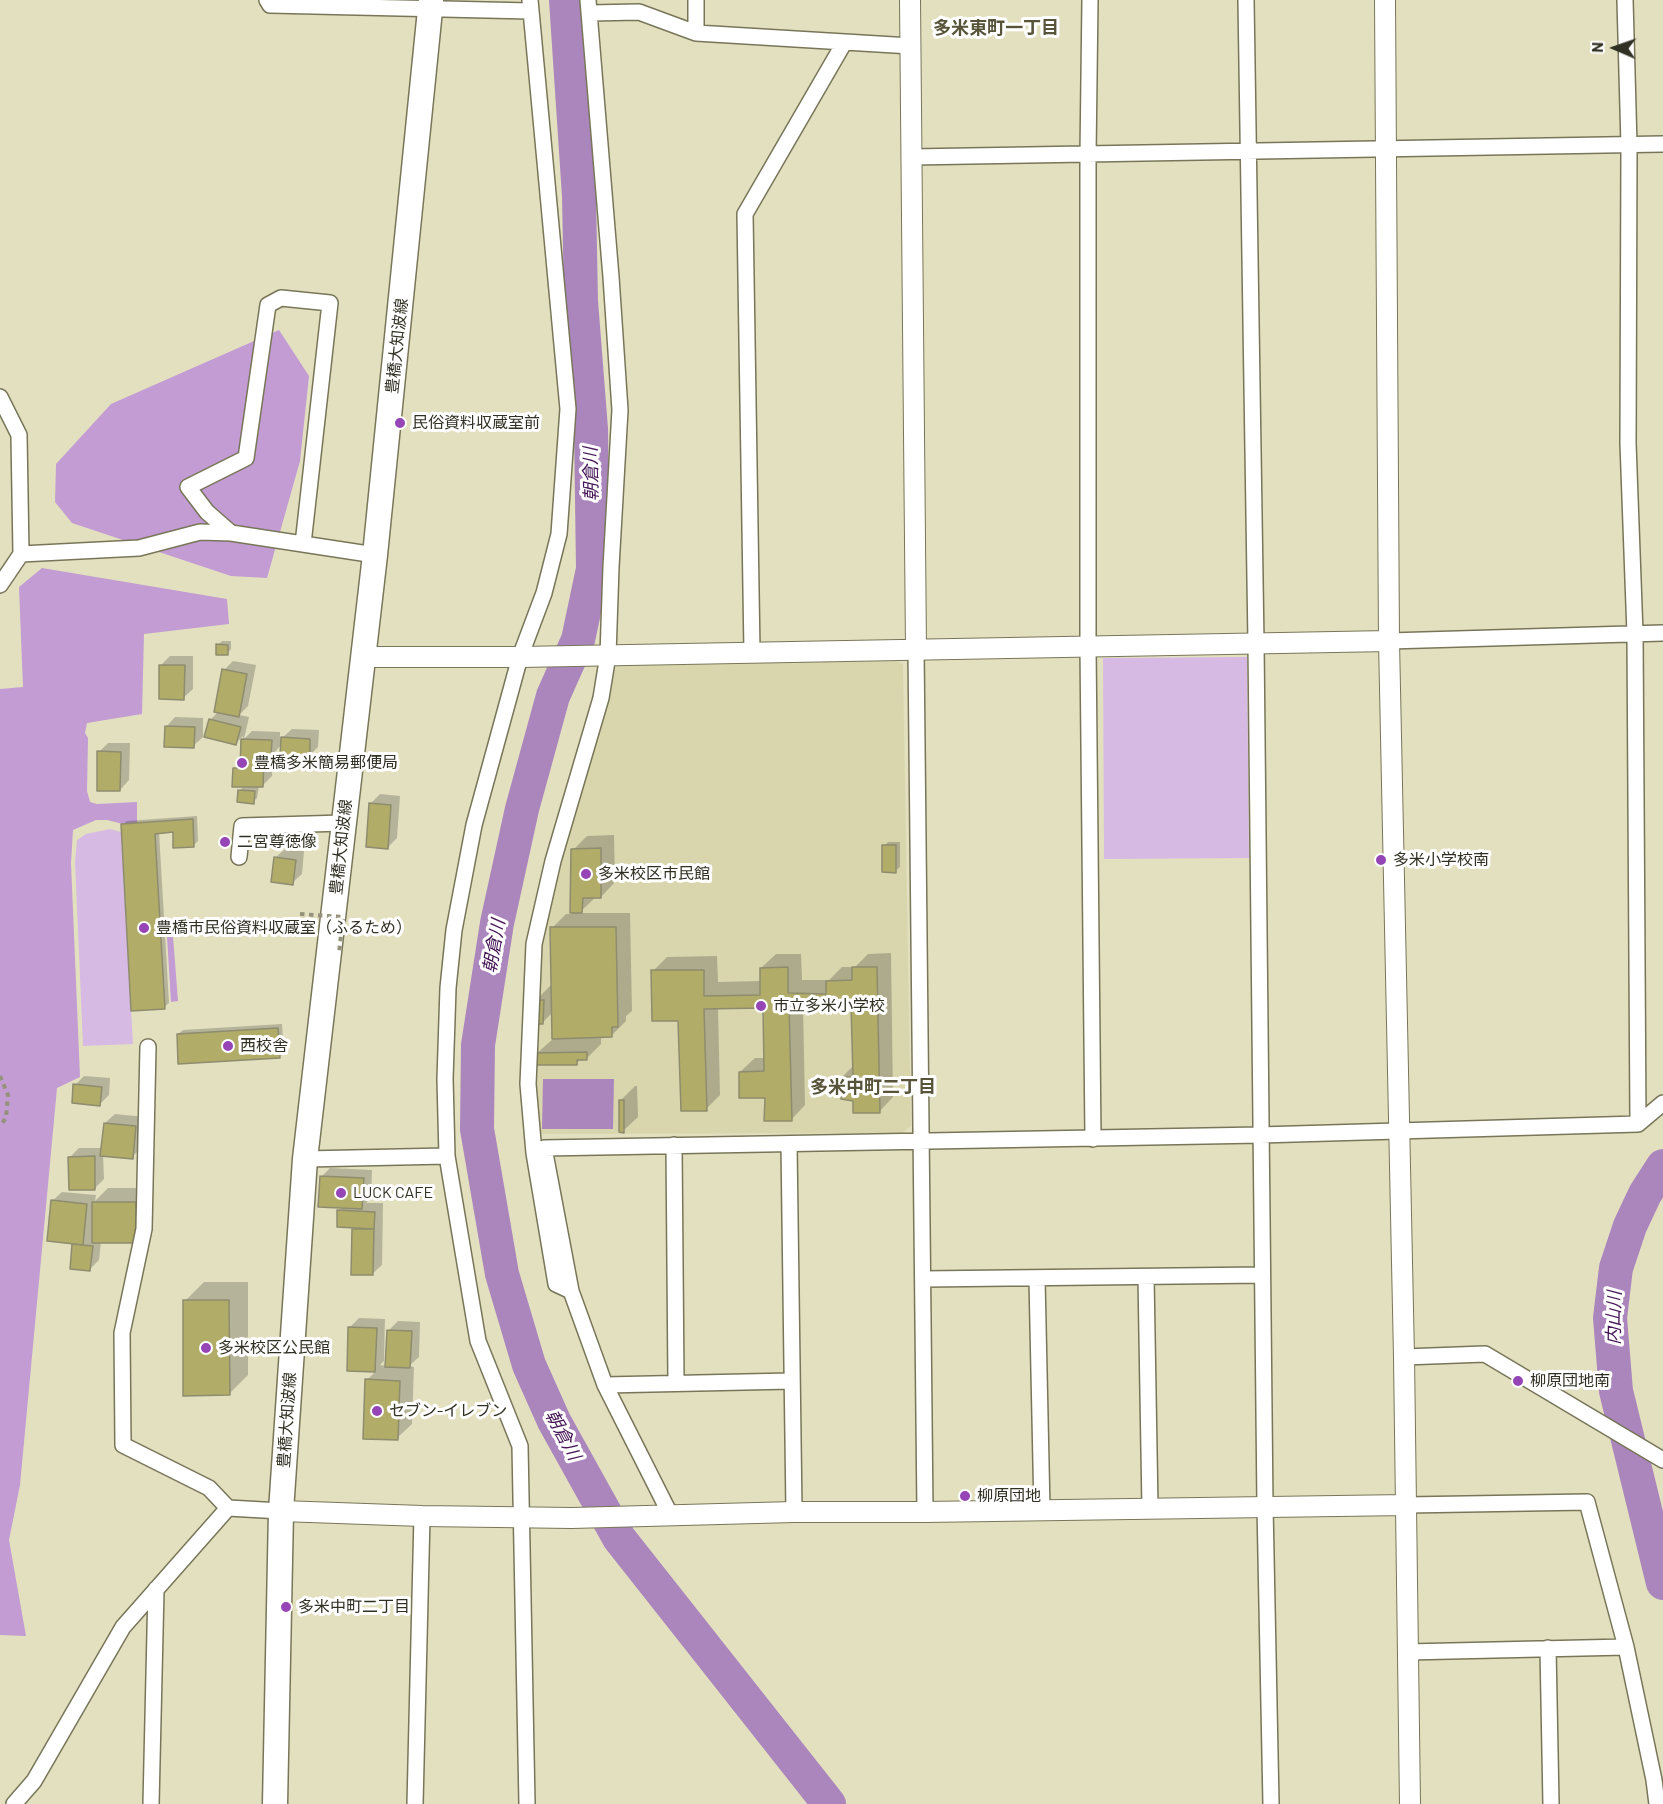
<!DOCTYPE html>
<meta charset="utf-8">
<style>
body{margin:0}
#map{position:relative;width:1663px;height:1804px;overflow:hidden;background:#e3e0c0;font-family:Barlow,sans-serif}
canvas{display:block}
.north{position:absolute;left:1585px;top:18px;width:60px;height:60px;-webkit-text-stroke:4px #fff;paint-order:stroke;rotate:272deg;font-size:16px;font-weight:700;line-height:24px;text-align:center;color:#313024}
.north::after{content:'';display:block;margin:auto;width:21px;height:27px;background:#313024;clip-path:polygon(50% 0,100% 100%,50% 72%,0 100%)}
</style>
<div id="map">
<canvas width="1663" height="1804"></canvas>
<div class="north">N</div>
</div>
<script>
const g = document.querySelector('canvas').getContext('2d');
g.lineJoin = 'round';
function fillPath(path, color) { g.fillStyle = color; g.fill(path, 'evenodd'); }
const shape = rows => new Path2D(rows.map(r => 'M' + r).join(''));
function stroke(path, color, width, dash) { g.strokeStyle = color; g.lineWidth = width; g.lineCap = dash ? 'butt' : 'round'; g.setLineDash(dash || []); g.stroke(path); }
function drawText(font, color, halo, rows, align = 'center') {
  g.font = font + ' Barlow,"Noto Sans JP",sans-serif'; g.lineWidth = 6; g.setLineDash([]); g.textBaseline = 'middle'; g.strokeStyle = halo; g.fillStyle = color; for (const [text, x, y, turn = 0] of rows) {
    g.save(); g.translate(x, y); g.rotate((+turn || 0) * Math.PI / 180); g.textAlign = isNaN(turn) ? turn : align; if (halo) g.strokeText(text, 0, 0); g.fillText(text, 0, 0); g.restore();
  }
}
fillPath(shape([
 [896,661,903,664,911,1126,902,1133,539,1134,532,1081,537,946,616,665]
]), '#d9d6ae');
fillPath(shape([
 [1247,657,1249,858,1104,859,1103,658],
 [110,829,121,832,133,1044,83,1046,75,862,77,840,86,834]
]), '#d6bae3');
fillPath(shape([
 [279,330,309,376,300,461,267,578,231,576,72,523,55,502,56,464,111,404],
 [42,568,227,599,229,624,144,634,142,714,87,723,85,733,88,738,87,791,90,802,97,804,137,802,137,823,123,824,107,820,96,820,73,830,71,863,80,1077,57,1088,20,1485,9,1540,26,1636,0,1635,0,689,23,687,19,587],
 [173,936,178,1001,171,1002,167,937]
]), '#c29cd3');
fillPath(shape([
 [543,1079,614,1079,613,1129,542,1129]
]), '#ab86bd');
fillPath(shape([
 [222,641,231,641,231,649,227,654,218,645],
 [170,656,193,656,193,689,183,698,161,665],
 [233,661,256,665,248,706,239,715,249,717,244,739,252,731,280,732,280,740,292,729,319,730,318,747,309,756,282,744,273,754,272,776,262,786,259,786,257,798,253,802,240,790,245,785,235,769,242,761,243,736,236,743,210,720,219,711,224,670],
 [175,717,203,718,203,737,193,746,166,727],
 [108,743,130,743,129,780,120,790,99,752],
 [380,794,400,796,397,838,388,847,370,804],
 [197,816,198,841,193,846,174,830,159,832,169,1003,164,1007,122,825,127,821],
 [614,835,615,882,601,897,596,897,579,913,630,913,632,1011,626,1016,626,1021,611,1036,601,1036,601,1044,586,1059,581,1059,576,1064,536,1054,553,1039,553,1012,543,1022,536,1000,550,986,552,986,552,928,566,914,572,914,573,850,587,836],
 [888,842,900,842,900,867,895,871,884,846],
 [285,849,304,851,302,874,292,883,275,858],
 [891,953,893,1097,879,1112,855,1100,841,1078,854,1065,853,1004,803,1004,805,1105,791,1120,740,1072,755,1058,765,1058,765,1007,718,1007,720,1095,706,1109,680,1019,653,971,667,957,717,956,718,982,762,981,761,968,776,954,801,954,802,980,829,980,842,967,855,967,868,954],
 [282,1024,284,1053,279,1057,178,1034,183,1030],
 [84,1076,110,1078,109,1095,99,1105,75,1085],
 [635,1086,637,1086,638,1117,623,1131,621,1100],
 [115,1114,145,1117,141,1148,132,1157,103,1154,104,1179,94,1189,70,1157,79,1148,103,1148,105,1123],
 [330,1168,372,1170,371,1198,366,1203,383,1203,382,1265,372,1274,353,1274,354,1227,339,1211,343,1207,321,1177],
 [108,1188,149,1188,150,1227,101,1241,99,1260,89,1270,71,1268,74,1242,52,1201,62,1192,96,1195,95,1201],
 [204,1282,248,1282,248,1375,229,1394,185,1301],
 [359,1318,385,1319,384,1361,380,1365,387,1366,389,1330,398,1321,420,1322,419,1357,409,1366,414,1367,412,1424,397,1438,367,1380,376,1371,348,1370,350,1327]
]), '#0003');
stroke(shape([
 [566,0,579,196,581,301,591,429,593,569,578,640,553,696,522,809,497,923,478,1045,477,1129,502,1274,529,1365,554,1421,619,1538,829,1804],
 [1663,1166,1645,1194,1630,1226,1616,1268,1610,1318,1616,1391,1663,1583]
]), '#ab86bd', 34);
const building = shape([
 [216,644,228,645,228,655,216,655,216,644],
 [159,665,185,665,184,700,159,699,159,665],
 [222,669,247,674,239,717,214,712,222,669],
 [209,719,241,727,236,745,204,737,209,719],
 [165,726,195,727,194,748,164,747,165,726],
 [281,737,310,739,310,757,280,756,281,737],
 [241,739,272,740,271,757,264,757,263,787,232,787,233,768,240,768,241,739],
 [97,751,121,752,120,791,97,791,97,751],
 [238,790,255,791,254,804,237,802,238,790],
 [369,803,391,805,388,849,366,847,369,803],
 [193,819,194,847,173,848,173,832,155,834,165,1009,131,1011,121,824,193,819],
 [882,845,896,845,896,873,882,872,882,845],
 [601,848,601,898,583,898,582,913,570,913,571,849,601,848],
 [274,857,296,860,293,885,271,882,274,857],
 [550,927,616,927,618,1027,612,1027,612,1037,552,1039,550,927],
 [788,967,788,993,826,994,826,981,852,980,852,967,877,967,880,1113,853,1113,853,1101,841,1099,840,1077,853,1077,851,1006,789,1006,792,1121,764,1121,765,1098,739,1098,739,1072,764,1071,763,1008,704,1009,707,1111,681,1111,678,1021,652,1021,651,970,704,970,704,996,760,995,760,968,788,967],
 [534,1000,544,1000,543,1024,533,1024,534,1000],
 [278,1028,280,1058,178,1064,177,1034,278,1028],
 [587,1052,587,1060,577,1060,577,1065,535,1065,535,1053,587,1052],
 [73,1084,102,1087,100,1106,72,1103,73,1084],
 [619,1100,624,1100,624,1133,619,1132,619,1100],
 [104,1123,136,1126,133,1159,100,1156,104,1123],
 [95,1156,95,1190,69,1190,68,1157,95,1156],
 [320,1176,364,1178,362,1209,318,1207,320,1176],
 [51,1200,87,1204,83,1245,47,1241,51,1200],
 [92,1202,136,1202,136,1243,92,1243,92,1202],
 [337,1210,375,1212,374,1229,337,1227,337,1210],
 [352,1229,374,1229,373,1275,351,1275,352,1229],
 [72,1244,93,1246,90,1271,70,1269,72,1244],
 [183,1300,229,1300,230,1395,183,1396,183,1300],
 [348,1327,377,1328,375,1372,347,1371,348,1327],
 [387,1330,412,1331,410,1368,385,1367,387,1330],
 [365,1379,400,1381,398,1440,363,1439,365,1379]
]);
fillPath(building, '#b2ac69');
stroke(building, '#8e8c6e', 1.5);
const minor = shape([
 [267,0,270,5,530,11],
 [1090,0,1088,155,1088,647,1093,1139],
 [1246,0,1256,643,1265,1506,1271,1804],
 [1625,0,1629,145,1628,443,1635,634,1638,1124],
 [590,13,639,12,696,33,911,46],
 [696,33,696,0],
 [912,157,1663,144],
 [0,397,19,435,21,554],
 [231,533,207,512,188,487,246,458,268,305,281,298,330,303,303,544],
 [0,585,21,554,139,548,200,532,231,533,375,555],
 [1389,641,1663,633],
 [916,649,925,1512],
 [752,652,745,214,844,43],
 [239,857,242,826,343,823],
 [148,1047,144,1229,122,1333,123,1445,209,1488,228,1508],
 [789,1144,794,1512],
 [674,1145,676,1383],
 [305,1159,447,1156],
 [1146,1277,1150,1508],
 [924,1279,1262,1275],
 [1037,1279,1042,1510],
 [571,1291,556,1284,534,1153,528,1084,534,944,553,861,601,698,608,655,611,567,620,410,611,277,588,0],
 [1404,1357,1485,1354,1663,1460],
 [605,1385,791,1381],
 [1406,1505,1587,1502,1626,1647,1654,1780,1657,1804],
 [670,1514,605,1385,571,1291,544,1148,1260,1135,1638,1124,1663,1103],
 [1548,1648,1551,1804],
 [1407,1652,1626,1647],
 [14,1804,34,1781,123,1627,228,1508,281,1511],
 [151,1804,156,1589],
 [415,1804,422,1516],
 [527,1804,520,1446,478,1341,447,1156,445,1079,448,988,454,930,474,825,520,657,544,593,559,534,568,409,530,0]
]);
const tertiary = shape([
 [910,0,916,649],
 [1385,0,1389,641,1404,1357,1410,1804],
 [362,657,520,657,1389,641],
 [281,1511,422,1516,572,1518,794,1512,925,1512,1406,1505]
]);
const primary = shape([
 [275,1804,281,1511,305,1159,375,555,431,0]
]);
stroke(minor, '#787659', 18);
stroke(tertiary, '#787659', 22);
stroke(primary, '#787659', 27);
stroke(shape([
 [0,1076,8,1095,6,1118,0,1126]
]), '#94927b', 4, [4.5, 4.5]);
stroke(minor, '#fff', 15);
stroke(tertiary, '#fff', 20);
stroke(primary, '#fff', 24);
stroke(shape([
 [300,914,343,917,339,953]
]), '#94927b', 4, [4.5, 4.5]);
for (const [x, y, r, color] of [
 [400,423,6,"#9545b5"],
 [242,763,6,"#9545b5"],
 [225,842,6,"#9545b5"],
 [1381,860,6,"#9545b5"],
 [586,874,6,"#9545b5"],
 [144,928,6,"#9545b5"],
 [761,1006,6,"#9545b5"],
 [228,1046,6,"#9545b5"],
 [341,1193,6,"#9545b5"],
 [206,1348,6,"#9545b5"],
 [1518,1381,6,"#9545b5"],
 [377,1411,6,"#9545b5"],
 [965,1496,6,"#9545b5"],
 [286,1607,6,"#9545b5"]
]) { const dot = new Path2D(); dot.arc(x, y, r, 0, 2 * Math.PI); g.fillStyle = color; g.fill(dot); stroke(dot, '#fff', 2); }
drawText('16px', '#313024', '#fff', [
 ["豊橋大知波線",397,346,-84],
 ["豊橋大知波線",341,847,-84],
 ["豊橋大知波線",287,1420,-86]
]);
drawText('16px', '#313024', '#fff', [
 ["民俗資料収蔵室前",412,423],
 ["豊橋多米簡易郵便局",254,763],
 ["二宮尊徳像",237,842],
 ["多米小学校南",1393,860],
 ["多米校区市民館",598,874],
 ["豊橋市民俗資料収蔵室（ふるため）",156,928],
 ["市立多米小学校",773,1006],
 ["西校舎",240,1046],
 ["LUCK CAFE",353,1193],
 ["多米校区公民館",218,1348],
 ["柳原団地南",1530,1381],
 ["セブン-イレブン",389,1411],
 ["柳原団地",977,1496],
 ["多米中町二丁目",298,1607]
], 'left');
drawText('bold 18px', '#575439', '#fff', [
 ["多米東町一丁目",996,28],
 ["多米中町二丁目",873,1087]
]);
drawText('italic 18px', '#451557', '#fff', [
 ["朝倉川",591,474,-91],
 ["朝倉川",494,946,-80],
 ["内山川",1614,1318,-89],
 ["朝倉川",563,1435,62]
]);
</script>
